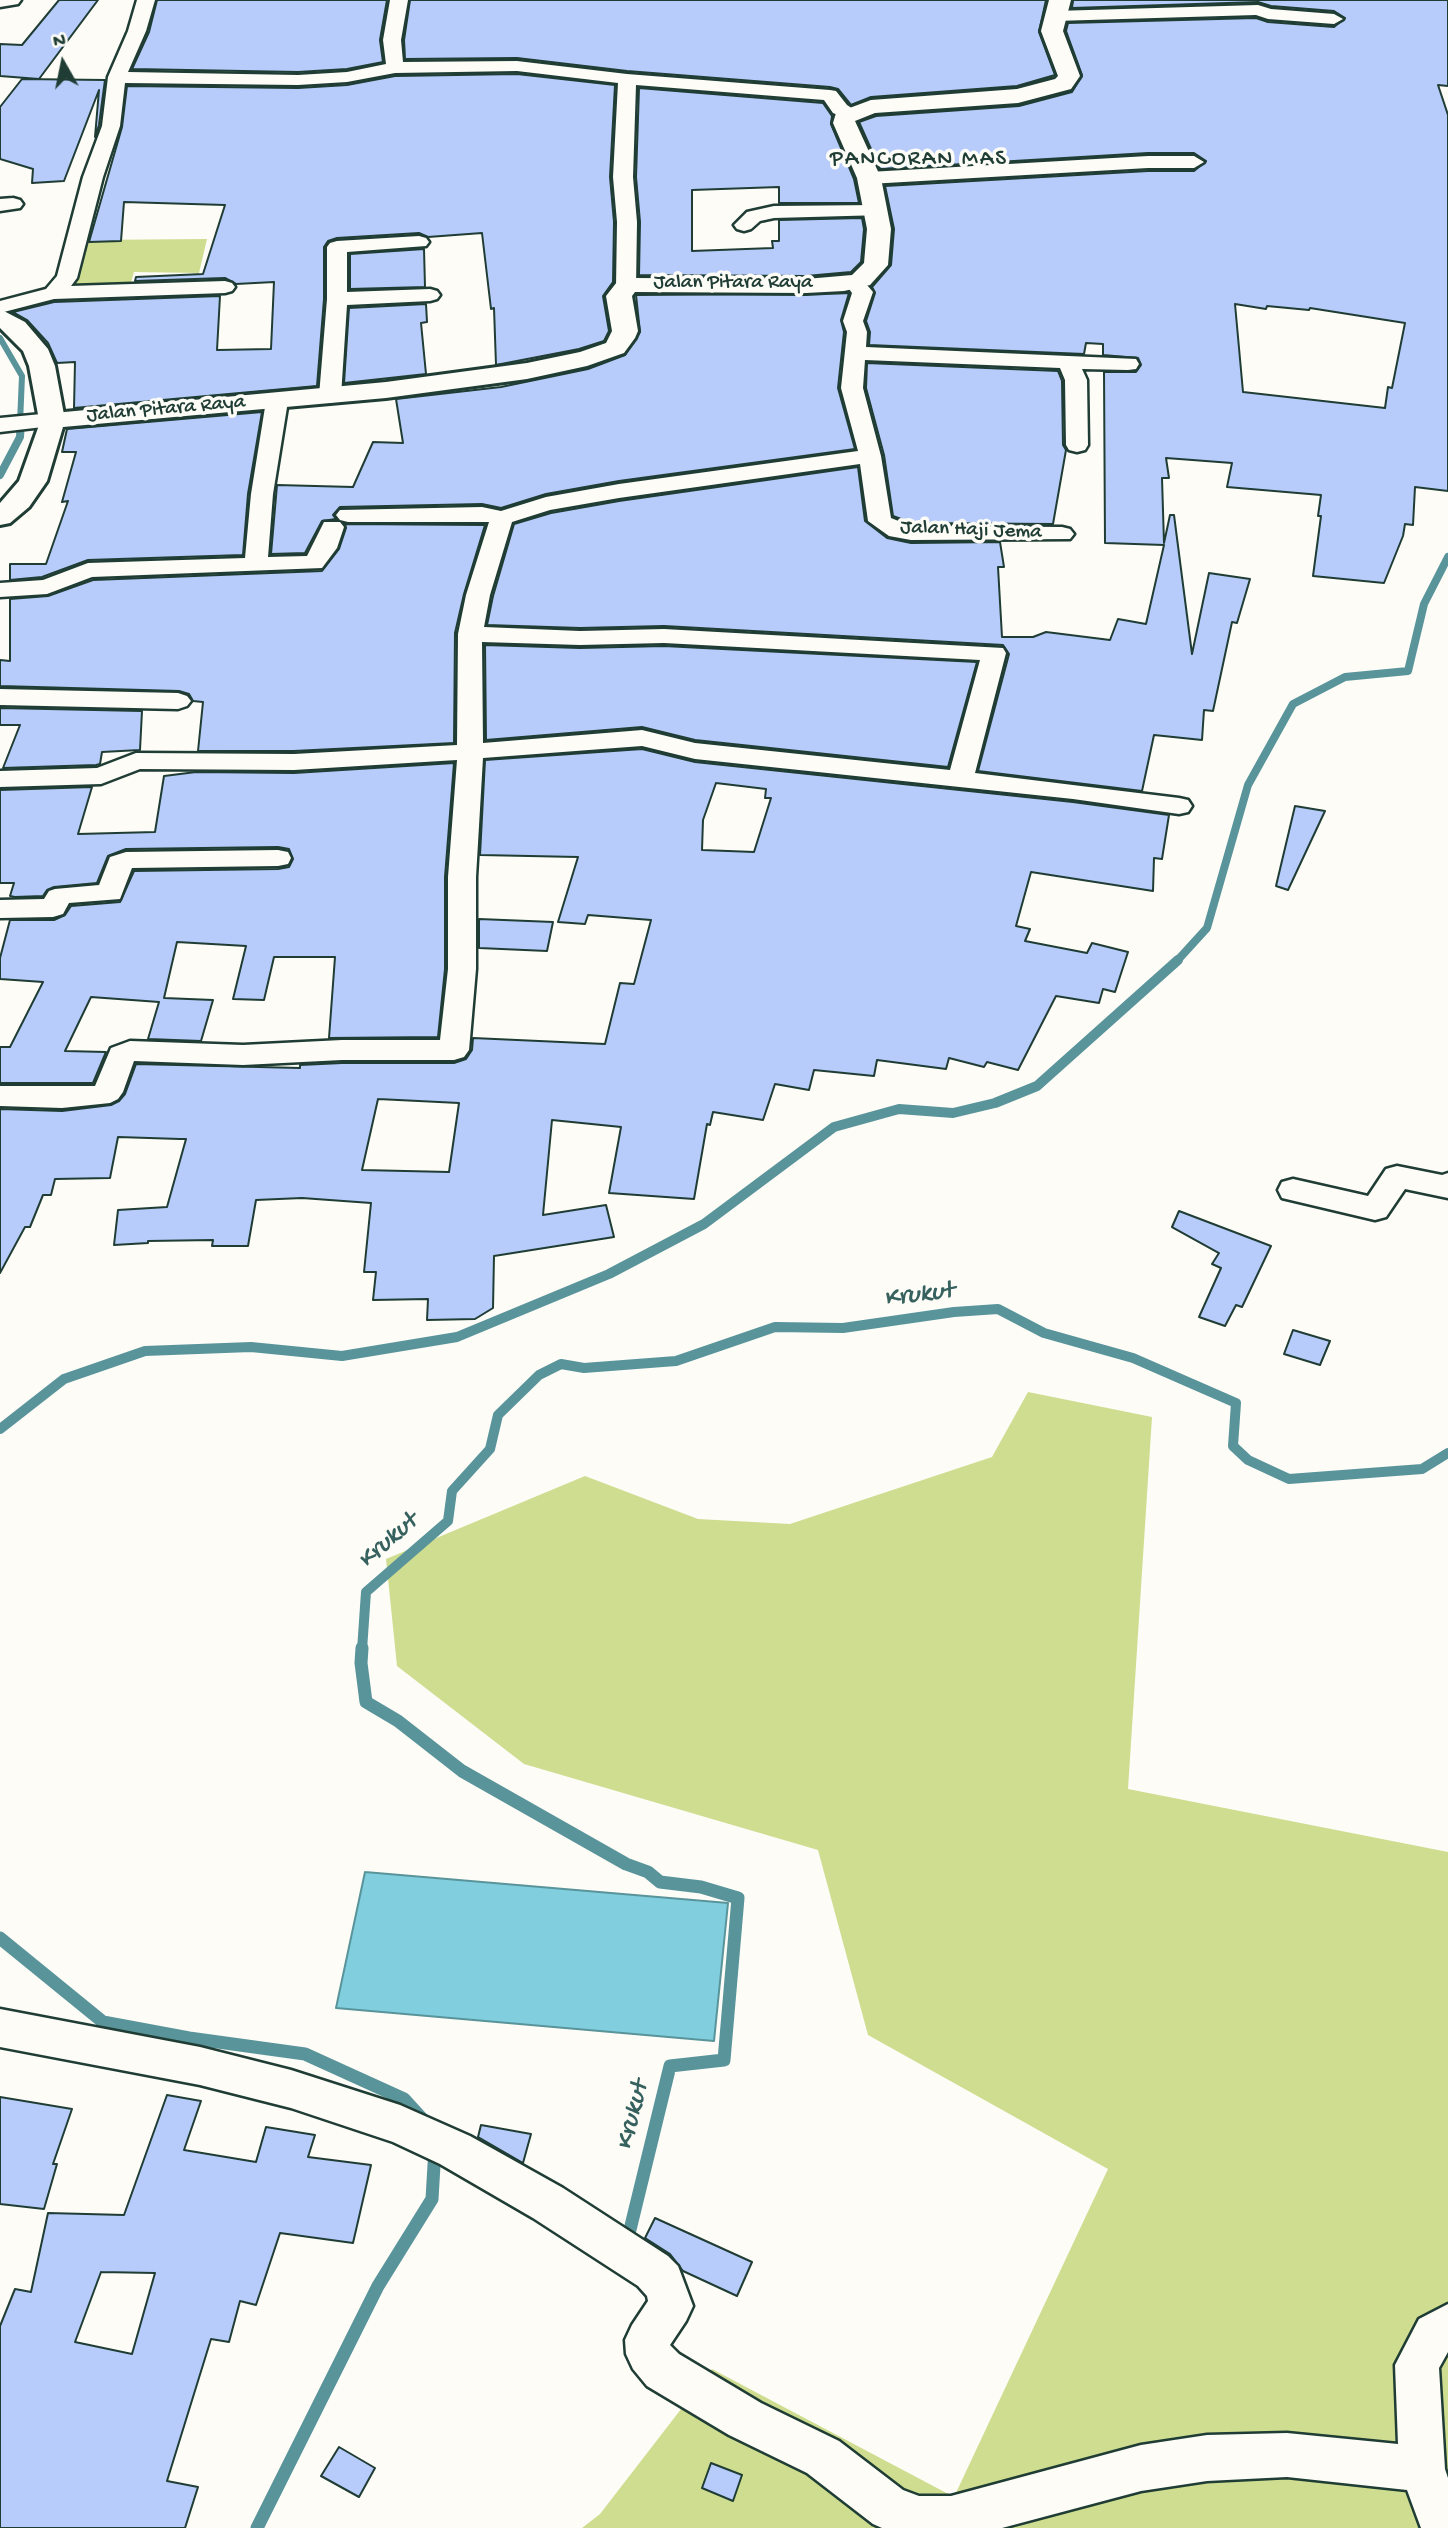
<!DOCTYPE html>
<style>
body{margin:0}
#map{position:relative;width:1448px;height:2528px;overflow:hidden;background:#fdfcf7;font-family:"Gochi Hand",sans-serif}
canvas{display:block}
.north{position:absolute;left:28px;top:28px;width:70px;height:70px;-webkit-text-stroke:5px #fdfcf7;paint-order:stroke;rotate:351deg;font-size:19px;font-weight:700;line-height:28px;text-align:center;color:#1f3d34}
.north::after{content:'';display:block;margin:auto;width:24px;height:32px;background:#1f3d34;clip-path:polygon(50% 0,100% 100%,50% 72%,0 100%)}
</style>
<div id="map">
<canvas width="1448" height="2528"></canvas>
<div class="north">N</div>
</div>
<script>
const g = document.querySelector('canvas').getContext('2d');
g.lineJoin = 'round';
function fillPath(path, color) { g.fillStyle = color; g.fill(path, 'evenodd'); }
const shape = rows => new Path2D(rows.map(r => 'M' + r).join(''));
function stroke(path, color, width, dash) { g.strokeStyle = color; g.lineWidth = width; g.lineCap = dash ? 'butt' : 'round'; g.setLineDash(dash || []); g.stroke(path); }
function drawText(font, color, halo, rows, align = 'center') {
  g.font = font + ' "Gochi Hand",sans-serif'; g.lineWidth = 7; g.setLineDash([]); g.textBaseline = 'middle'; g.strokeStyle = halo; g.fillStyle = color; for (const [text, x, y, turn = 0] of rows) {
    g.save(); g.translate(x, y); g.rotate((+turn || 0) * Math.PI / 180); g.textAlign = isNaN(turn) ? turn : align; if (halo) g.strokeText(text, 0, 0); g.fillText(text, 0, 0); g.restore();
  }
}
fillPath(shape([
 [207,239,199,273,134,272,130,286,72,287,86,240],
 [1028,1392,1152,1417,1128,1789,1448,1852,1448,2528,582,2528,600,2514,712,2369,954,2497,1108,2169,868,2035,818,1850,524,1764,397,1666,386,1559,585,1476,698,1519,790,1524,992,1457]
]), '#cfdd90');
const water = shape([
 [365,1872,728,1903,714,2041,336,2008,365,1872]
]);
fillPath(water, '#80cede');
stroke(water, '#59949a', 2);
stroke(shape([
 [0,338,22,376,20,423]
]), '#59949a', 6);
stroke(shape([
 [0,475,20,437,21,421],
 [1176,962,1207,928,1248,785,1293,704,1345,677,1408,671,1424,604,1448,557]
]), '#59949a', 8);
stroke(shape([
 [0,1429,64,1379,145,1351,251,1347,342,1356,457,1337,609,1274,704,1224,834,1127,899,1109,953,1113,995,1103,1037,1086,1178,960],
 [362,1650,366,1592,448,1521,452,1491,490,1449,498,1415,539,1375,561,1364,584,1368,676,1361,775,1327,843,1328,954,1312,998,1309,1044,1333,1133,1358,1236,1403,1233,1446,1248,1460,1289,1479,1422,1469,1448,1453]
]), '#59949a', 10);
stroke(shape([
 [362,1648,361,1663,366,1702,398,1721,462,1771,626,1864,648,1872,660,1882,701,1887,738,1898,724,2060,670,2066,627,2242],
 [0,1938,103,2022,189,2038,305,2054,404,2099,425,2122],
 [257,2528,378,2286,432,2199,435,2148]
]), '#59949a', 13);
const building = shape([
 [59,0,98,0,39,79,0,76,0,44,22,45,59,0],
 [157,0,387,0,380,40,383,62,347,69,298,72,132,69,149,32,157,0],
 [410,0,1046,0,1039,32,1055,75,1017,86,871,97,851,105,838,89,830,87,627,71,517,58,405,59,404,40,410,0],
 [1073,0,1448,0,1448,86,1438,85,1448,115,1448,491,1415,487,1413,525,1405,524,1403,536,1384,583,1313,576,1321,516,1318,516,1321,495,1227,487,1232,463,1166,458,1169,478,1162,478,1164,543,1170,515,1174,515,1192,654,1209,573,1250,579,1237,623,1232,622,1213,711,1204,710,1202,740,1154,735,1142,791,978,771,1009,654,1003,645,664,626,580,628,487,625,493,596,514,524,551,513,619,501,858,467,865,521,887,538,911,543,1000,542,1004,567,998,567,1002,637,1033,637,1046,632,1110,640,1118,619,1146,624,1164,545,1105,543,1104,372,1136,372,1141,365,1138,358,1103,355,1103,344,1086,343,1084,354,869,345,870,332,866,321,875,293,872,287,891,265,894,229,885,186,1148,171,1194,171,1206,161,1194,153,1148,153,880,169,859,122,876,116,1019,106,1072,92,1082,75,1066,31,1068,23,1256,18,1268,22,1334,27,1345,18,1334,11,1271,6,1258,2,1072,8,1073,0],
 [1235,304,1266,309,1267,306,1309,310,1310,308,1405,323,1392,388,1388,387,1385,408,1243,392,1235,304],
 [517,74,615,85,610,177,614,222,613,282,603,296,609,331,604,341,579,349,496,365,494,308,491,309,482,233,428,237,419,233,337,238,328,241,324,247,324,299,317,386,74,408,75,362,57,363,48,343,27,320,13,312,54,302,220,296,217,350,271,349,274,282,236,284,225,278,135,281,136,277,203,274,225,205,124,202,121,241,89,242,122,127,127,86,298,88,347,85,395,76,517,74],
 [22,79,105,80,99,125,95,137,99,90,64,181,32,183,33,169,0,159,0,107,22,79],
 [639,88,823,103,832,116,831,124,854,179,859,203,779,203,779,187,692,190,692,251,773,248,772,241,779,241,779,220,862,218,864,229,861,262,851,272,806,276,639,275,640,222,636,177,639,88],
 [424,249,425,287,350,289,350,254,424,249],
 [849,293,841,320,844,332,838,388,855,449,619,481,546,494,501,508,482,504,340,507,333,515,336,519,322,521,305,553,271,554,277,485,353,487,373,442,403,443,396,399,501,387,588,369,625,355,640,332,636,295,849,293],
 [426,304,427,322,421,323,426,374,344,383,349,308,426,304],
 [867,363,1058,371,1062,381,1063,445,1066,450,1053,524,912,523,893,516,884,455,866,388,867,363],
 [262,412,248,494,243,555,88,560,42,577,10,580,10,564,46,564,68,501,62,502,76,452,62,452,67,429,262,412],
 [345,524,485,525,464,594,455,633,454,743,294,751,198,751,203,702,193,701,189,694,179,691,0,686,0,660,10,661,10,599,48,596,93,580,322,571,339,549,346,528,345,524],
 [485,645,580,648,664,646,977,662,948,767,695,740,642,727,486,740,485,645],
 [0,708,142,711,140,750,102,752,100,764,96,765,3,768,20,725,0,725,0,708],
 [642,749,695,762,1073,802,1169,815,1162,859,1154,858,1153,891,1031,872,1016,926,1030,929,1025,941,1087,953,1092,943,1128,952,1115,992,1103,989,1099,1003,1056,996,1018,1070,987,1062,984,1067,949,1058,946,1069,877,1060,874,1076,814,1070,809,1090,775,1084,763,1120,713,1112,710,1125,707,1124,694,1199,609,1193,621,1127,552,1120,543,1215,606,1205,614,1237,494,1256,493,1308,475,1319,427,1320,428,1299,373,1300,376,1272,364,1272,371,1203,302,1198,256,1200,248,1246,212,1246,213,1240,148,1241,148,1243,114,1245,118,1210,167,1207,186,1139,180,1139,118,1137,110,1178,55,1179,51,1195,43,1195,30,1227,25,1227,0,1273,0,1109,62,1111,111,1105,119,1101,125,1094,136,1064,300,1068,300,1065,342,1063,454,1063,466,1059,472,1050,473,1038,605,1044,620,983,634,984,651,920,588,915,585,924,558,922,578,857,480,855,485,760,642,749],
 [716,783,766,789,765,798,771,798,754,852,702,850,703,820,716,783],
 [378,1099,459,1103,449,1172,362,1170,378,1099],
 [454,763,445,877,445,969,438,1037,329,1038,335,957,274,957,264,1000,233,999,246,946,177,942,164,998,213,1000,201,1041,148,1039,159,1002,91,997,65,1051,106,1052,93,1083,0,1083,0,1047,10,1047,43,982,0,979,0,958,10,920,54,920,65,915,71,906,120,902,134,871,278,869,289,867,293,859,289,849,278,847,126,849,108,856,97,883,54,887,47,890,43,896,15,897,10,896,14,883,0,883,0,790,92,787,78,834,155,832,164,776,196,772,294,773,454,763],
 [1295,806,1325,811,1288,890,1276,886,1295,806],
 [479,919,553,922,547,951,479,948,479,919],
 [1179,1211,1271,1246,1242,1307,1236,1305,1225,1326,1199,1317,1221,1268,1212,1264,1219,1253,1172,1227,1179,1211],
 [1293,1330,1330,1341,1320,1365,1284,1354,1293,1330],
 [167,2095,201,2101,184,2150,256,2162,266,2127,315,2135,308,2157,371,2165,353,2243,280,2233,256,2305,240,2301,229,2342,211,2339,167,2481,198,2487,185,2528,0,2528,0,2326,15,2289,31,2292,48,2213,124,2215,167,2095],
 [101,2272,155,2273,132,2354,75,2342,101,2272],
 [0,2097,72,2109,53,2164,57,2164,44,2209,0,2204,0,2097],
 [481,2125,531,2134,523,2163,478,2137,481,2125],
 [655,2218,752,2262,737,2296,683,2271,670,2254,645,2238,655,2218],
 [339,2447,375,2468,359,2497,321,2476,339,2447],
 [711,2463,742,2475,733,2501,702,2488,711,2463]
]);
fillPath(building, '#b7ccfb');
stroke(building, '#1f3d34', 2);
const minor = shape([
 [0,0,21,0,18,4,0,7,0,0],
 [137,0,155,0,146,31,128,72,298,75,347,72,386,64,383,40,390,0,408,0,401,40,403,62,517,61,627,74,830,90,836,91,847,105,859,113,857,117,843,117,833,113,824,100,636,85,633,177,637,222,636,287,633,291,626,293,619,291,616,287,617,222,613,177,618,83,517,71,395,73,347,82,298,85,125,83,120,126,103,177,77,278,71,286,225,281,232,283,235,287,232,291,225,293,54,299,0,313,0,301,46,289,57,276,83,177,102,126,108,77,128,31,137,0],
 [1258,5,1271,9,1334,14,1343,19,1334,24,1268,19,1256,15,1055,21,1046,16,1055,11,1258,5],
 [1148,156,1194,156,1204,162,1194,168,1148,168,869,184,859,178,869,172,1148,156],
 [13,198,20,200,23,204,20,208,0,211,0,199,13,198],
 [876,205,883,207,886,211,883,215,774,218,760,221,751,229,744,231,737,229,734,225,747,212,774,206,876,205],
 [419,236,426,238,429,242,426,246,347,252,347,292,430,289,437,291,440,295,437,299,430,301,347,305,341,396,338,401,330,403,322,401,319,396,327,299,327,247,330,243,337,241,419,236],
 [854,276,861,278,873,292,863,321,867,332,866,347,1136,359,1139,364,1136,369,1128,370,1082,369,1087,380,1088,445,1085,450,1077,452,1069,450,1066,445,1065,380,1060,368,865,360,863,388,881,456,891,518,911,526,1062,527,1070,529,1074,534,1070,539,911,540,889,536,868,521,860,464,619,498,550,510,512,522,490,595,484,627,580,631,664,629,1003,648,1006,653,975,773,1179,798,1188,800,1192,806,1188,812,1179,814,1073,799,695,759,642,746,483,758,476,877,476,969,469,1050,464,1057,454,1060,342,1060,243,1065,134,1061,123,1092,118,1099,110,1103,62,1108,0,1106,0,1086,95,1086,111,1048,130,1041,243,1045,342,1040,440,1040,448,969,448,877,457,760,294,770,140,769,101,784,0,787,0,771,97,768,136,753,294,754,457,745,458,634,466,595,489,522,348,522,340,520,336,515,340,510,482,507,501,511,546,497,619,484,858,451,841,388,847,332,843,321,852,293,844,282,847,278,854,276],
 [482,642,580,645,664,643,980,660,950,770,695,743,642,730,483,743,482,642],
 [277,394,285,396,288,401,273,494,268,557,307,556,324,522,340,522,344,527,337,548,322,568,92,577,47,594,0,597,0,583,43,580,88,563,245,558,251,494,266,401,269,396,277,394],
 [52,413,60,415,63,420,60,425,0,432,0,418,52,413],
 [0,689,178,693,187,696,191,701,187,706,178,709,0,705,0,689],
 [278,850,288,852,291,858,288,864,278,866,132,868,120,899,69,903,63,914,53,917,0,918,0,900,44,899,49,891,55,889,99,885,110,857,126,852,278,850],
 [1397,1166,1442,1175,1448,1173,1448,1198,1405,1189,1386,1217,1375,1220,1282,1198,1278,1190,1282,1182,1293,1179,1368,1196,1386,1169,1397,1166],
 [0,2009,200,2047,291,2070,400,2105,470,2136,563,2188,668,2256,678,2266,693,2306,686,2321,670,2345,679,2354,761,2403,839,2441,903,2490,919,2496,951,2496,1141,2445,1207,2435,1287,2433,1398,2444,1395,2365,1419,2319,1448,2304,1448,2352,1439,2368,1445,2469,1448,2478,1448,2528,1421,2528,1407,2490,1287,2477,1207,2481,1141,2491,1002,2528,882,2528,873,2524,807,2473,729,2435,647,2386,633,2369,626,2354,625,2340,632,2325,648,2301,647,2296,638,2286,533,2218,440,2164,393,2142,291,2108,200,2085,0,2047,0,2009]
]);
const tertiary = shape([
 [0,309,25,322,48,349,55,366,65,420,61,426,52,428,43,426,39,420,29,366,23,351,0,328,0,309]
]);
const secondary = shape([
 [1049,0,1071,0,1063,31,1080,76,1071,89,1018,103,875,113,855,121,881,178,891,229,888,265,870,285,844,291,806,293,635,292,632,296,638,331,635,338,624,353,587,366,527,379,386,398,63,427,47,481,29,507,10,523,0,525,0,503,19,481,43,414,386,382,527,363,580,352,606,343,612,331,606,296,617,282,634,278,806,279,852,275,864,263,867,229,857,178,833,123,836,113,871,100,1017,89,1055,79,1058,76,1041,31,1049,0]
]);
stroke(minor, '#1f3d34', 5);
stroke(tertiary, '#1f3d34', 6);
stroke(secondary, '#1f3d34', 6);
fillPath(minor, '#fdfcf7');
fillPath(tertiary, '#fdfcf7');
fillPath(secondary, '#fdfcf7');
drawText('21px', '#1f3d34', '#fdfcf7', [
 ["Jalan Pitara Raya",733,284],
 ["Jalan Pitara Raya",166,410,-5],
 ["Jalan Haji Jema",971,531,2]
]);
g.letterSpacing = '2px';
drawText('23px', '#1f3d34', '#fdfcf7', [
 ["PANCORAN MAS",919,160]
]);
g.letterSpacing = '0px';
drawText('italic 26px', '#37615e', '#fdfcf7', [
 ["Krukut",919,1296,-7],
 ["Krukut",389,1542,-41],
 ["Krukut",634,2116,-76]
]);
</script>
